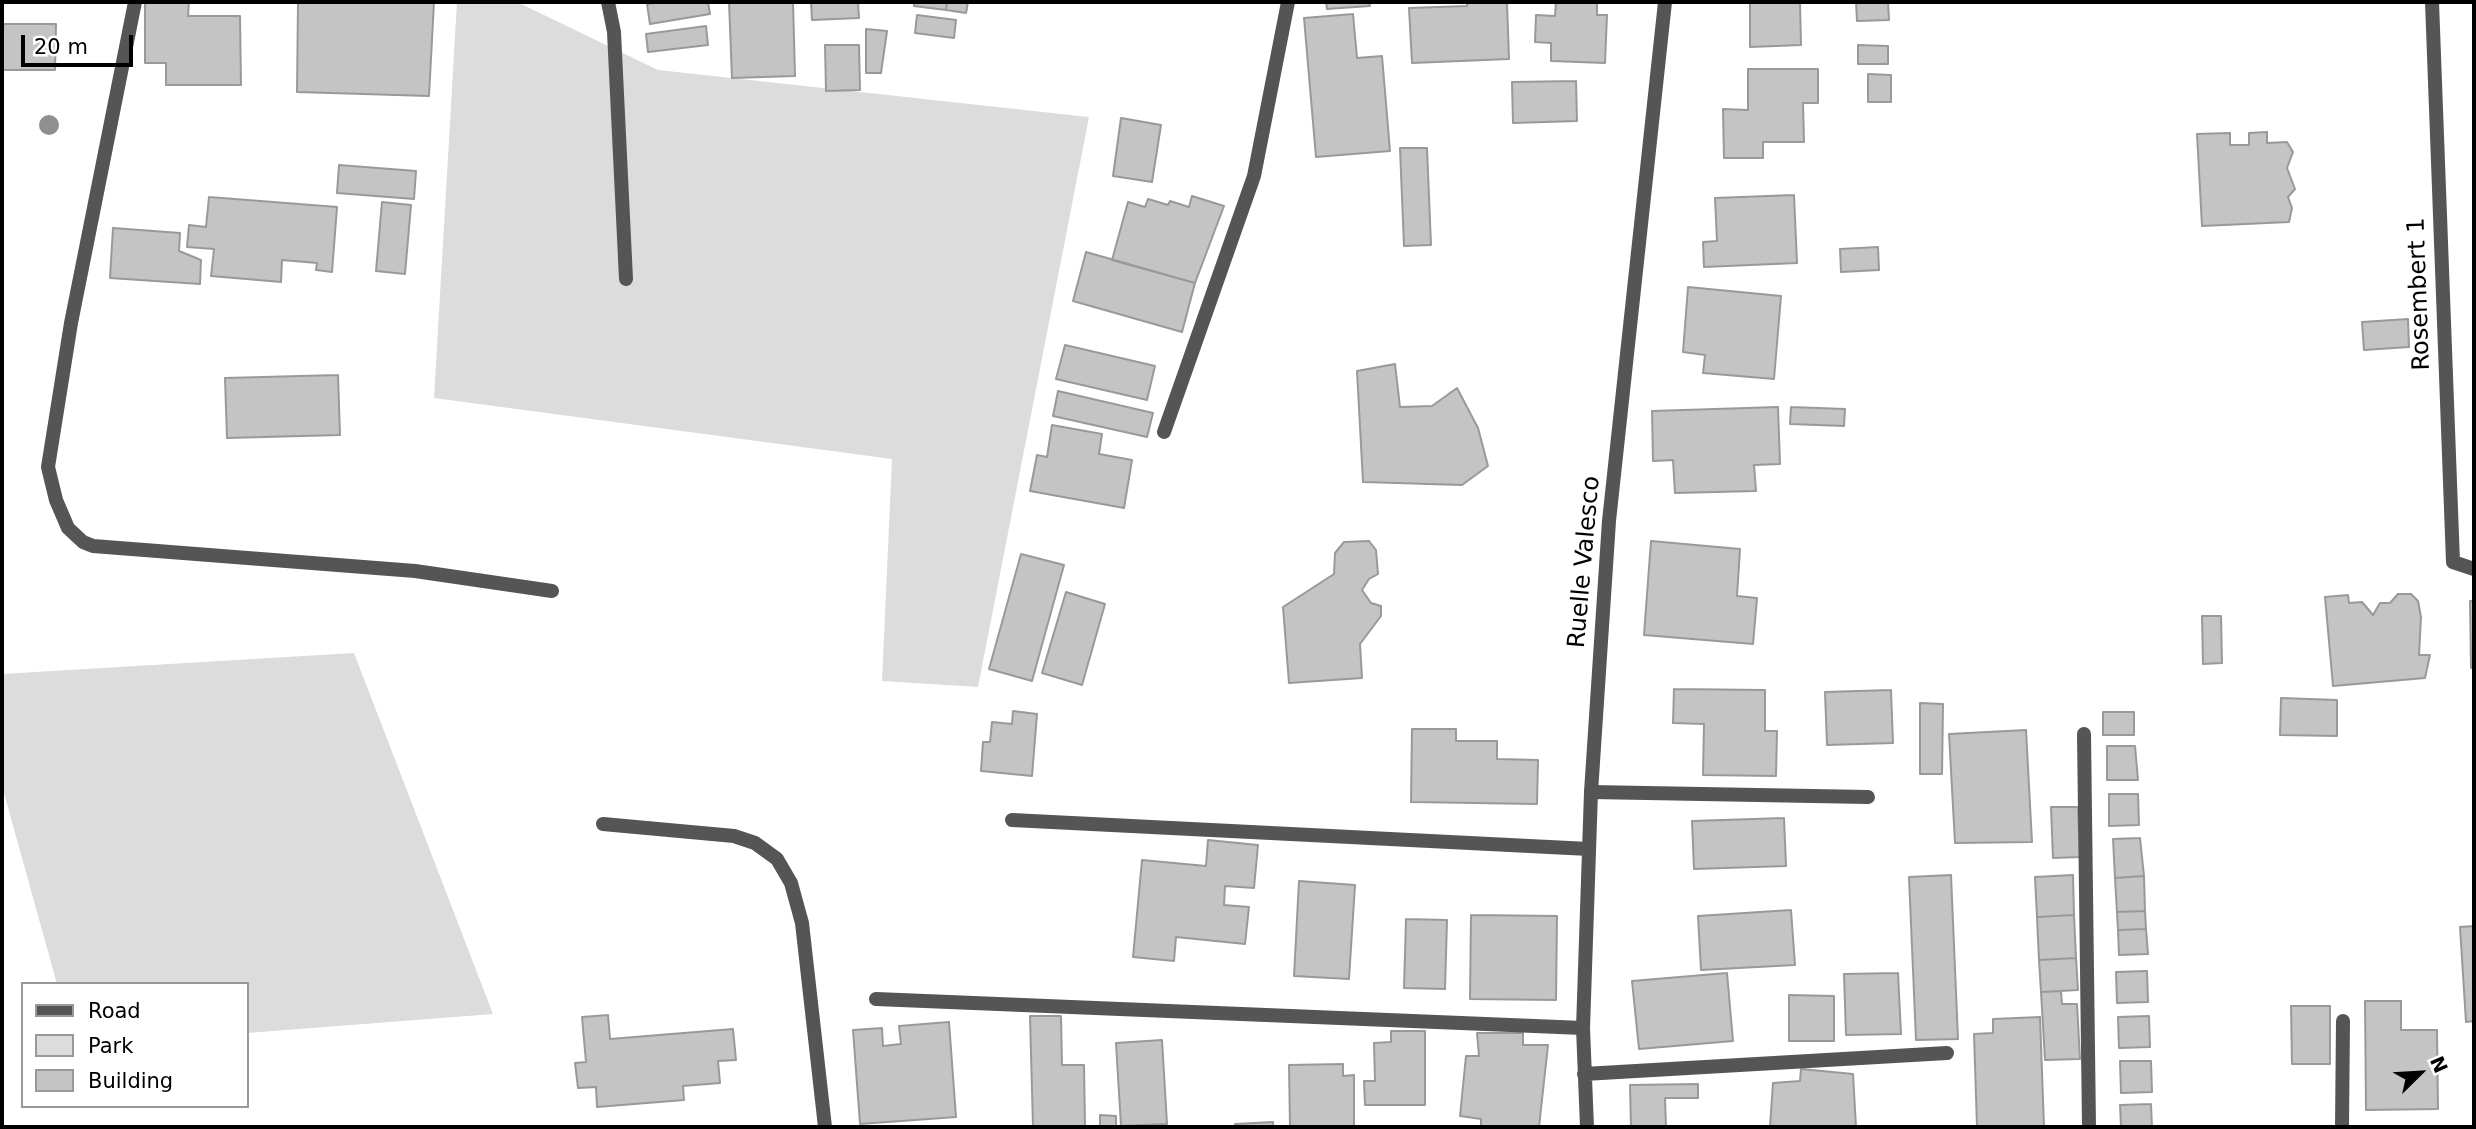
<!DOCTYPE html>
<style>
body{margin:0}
#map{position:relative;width:2476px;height:1129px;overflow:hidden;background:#fff;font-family:"DejaVu Sans",sans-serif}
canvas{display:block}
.frame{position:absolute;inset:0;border:4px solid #000;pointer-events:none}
.legend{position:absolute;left:21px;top:982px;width:228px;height:126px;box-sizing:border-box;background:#fff;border:2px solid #999;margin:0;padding:9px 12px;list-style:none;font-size:21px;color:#000}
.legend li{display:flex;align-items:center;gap:14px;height:35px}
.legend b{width:35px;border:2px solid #999}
.north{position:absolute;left:2385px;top:1038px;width:70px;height:70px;-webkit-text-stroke:5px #fff;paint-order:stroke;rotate:66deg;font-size:19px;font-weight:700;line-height:28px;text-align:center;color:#000}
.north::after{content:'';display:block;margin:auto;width:24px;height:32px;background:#000;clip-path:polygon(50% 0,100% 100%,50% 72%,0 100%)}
.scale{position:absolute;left:21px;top:35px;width:112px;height:32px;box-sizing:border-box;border:4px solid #000;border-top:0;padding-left:9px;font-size:21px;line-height:24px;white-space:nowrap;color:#000;-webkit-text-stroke:5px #fff;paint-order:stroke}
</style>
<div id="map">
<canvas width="2476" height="1129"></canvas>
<div class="frame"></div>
<ul class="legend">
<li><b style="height:9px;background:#555"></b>Road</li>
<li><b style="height:19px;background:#dcdcdc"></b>Park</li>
<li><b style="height:19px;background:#c4c4c4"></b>Building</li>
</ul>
<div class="north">N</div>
<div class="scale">20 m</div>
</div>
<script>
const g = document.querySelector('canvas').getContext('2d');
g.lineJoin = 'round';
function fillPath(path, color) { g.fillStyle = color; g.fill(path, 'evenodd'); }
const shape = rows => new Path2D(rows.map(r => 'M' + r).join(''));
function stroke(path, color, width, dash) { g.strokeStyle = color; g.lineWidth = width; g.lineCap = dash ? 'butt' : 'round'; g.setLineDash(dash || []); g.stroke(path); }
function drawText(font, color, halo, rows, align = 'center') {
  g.font = font + ' "DejaVu Sans",sans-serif'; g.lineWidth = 7; g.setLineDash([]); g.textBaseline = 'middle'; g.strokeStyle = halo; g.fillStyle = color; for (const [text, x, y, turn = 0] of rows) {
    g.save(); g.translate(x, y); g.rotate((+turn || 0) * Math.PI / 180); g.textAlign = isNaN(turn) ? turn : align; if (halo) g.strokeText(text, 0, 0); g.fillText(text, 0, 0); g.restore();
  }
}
fillPath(shape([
 [457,2,517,2,658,70,1089,117,978,687,882,681,892,459,434,398],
 [354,653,493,1014,247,1033,247,984,57,984,2,786,2,674]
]), '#dcdcdc');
const building = shape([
 [145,2,189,2,188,16,240,16,241,85,166,85,166,63,145,63,145,2],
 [298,2,434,2,429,96,297,92,298,2],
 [663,2,708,2,710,14,650,24,647,4,663,2],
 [729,2,793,2,795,76,732,78,729,2],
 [811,2,858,2,859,18,812,20,811,2],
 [914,2,947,2,946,10,914,6,914,2],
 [947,2,968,2,966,13,946,10,947,2],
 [1326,2,1369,2,1370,6,1327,9,1326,2],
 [1467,2,1507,2,1509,59,1412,63,1409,8,1467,6,1467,2],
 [1556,2,1597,2,1597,15,1607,15,1605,63,1551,61,1551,43,1535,42,1536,15,1555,16,1556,2],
 [1750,2,1800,2,1801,45,1750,47,1750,2],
 [1856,2,1888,2,1889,20,1857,21,1856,2],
 [1353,14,1357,58,1382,56,1390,151,1316,157,1304,18,1353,14],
 [917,15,956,20,954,38,915,33,917,15],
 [2,24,56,24,55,70,2,70,2,24],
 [706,26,708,45,648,52,646,34,706,26],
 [866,29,887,31,881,73,866,73,866,29],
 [825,45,859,45,860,90,826,91,825,45],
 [1858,45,1888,46,1888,64,1858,64,1858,45],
 [1748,69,1818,69,1818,103,1803,103,1804,142,1763,142,1763,158,1724,158,1723,109,1748,110,1748,69],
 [1868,74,1891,75,1891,102,1868,102,1868,74],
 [1576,81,1577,121,1513,123,1512,82,1576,81],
 [1121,118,1161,125,1152,182,1113,176,1121,118],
 [2267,132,2267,143,2287,142,2293,152,2287,168,2295,189,2288,197,2292,208,2289,222,2202,226,2197,134,2230,133,2230,145,2249,145,2249,133,2267,132],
 [1400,148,1427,148,1431,245,1404,246,1400,148],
 [339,165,416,171,414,199,337,193,339,165],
 [1794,195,1797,263,1704,267,1703,242,1717,241,1715,198,1794,195],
 [1192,196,1224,206,1195,283,1112,260,1128,202,1145,207,1148,199,1168,205,1170,201,1189,207,1192,196],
 [209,197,337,207,332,272,316,270,317,263,282,260,281,282,211,276,214,249,187,247,189,225,206,227,209,197],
 [382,202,411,205,405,274,376,271,382,202],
 [113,228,180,233,179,251,201,260,200,284,110,278,113,228],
 [1878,247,1879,270,1841,272,1840,249,1878,247],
 [1086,252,1195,283,1182,332,1073,301,1086,252],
 [1688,287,1781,296,1774,379,1703,373,1705,355,1683,352,1688,287],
 [2408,319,2409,347,2364,350,2362,322,2408,319],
 [1065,345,1155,366,1147,400,1056,379,1065,345],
 [1395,364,1400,407,1432,406,1457,388,1478,428,1488,466,1462,485,1363,482,1357,371,1395,364],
 [338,375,340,435,227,438,225,378,338,375],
 [1058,391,1153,413,1147,437,1053,416,1058,391],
 [1778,407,1780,464,1754,465,1756,491,1675,493,1673,460,1653,461,1652,411,1778,407],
 [1791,407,1845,409,1844,426,1790,424,1791,407],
 [1052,425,1102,434,1099,454,1132,460,1124,508,1030,491,1037,455,1047,457,1052,425],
 [1369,541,1376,550,1378,574,1369,579,1362,590,1371,603,1381,606,1381,616,1360,644,1362,678,1289,683,1283,607,1334,574,1335,553,1344,542,1369,541],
 [1651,541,1740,549,1737,596,1757,598,1753,644,1644,635,1651,541],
 [1021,554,1064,565,1032,681,989,669,1021,554],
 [1066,592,1105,604,1082,685,1042,673,1066,592],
 [2398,594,2411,594,2418,601,2421,617,2419,655,2430,655,2425,678,2333,686,2325,597,2348,595,2349,603,2362,602,2373,615,2380,603,2390,603,2398,594],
 [2470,601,2474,601,2474,668,2471,668,2470,601],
 [2202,616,2221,616,2222,663,2203,664,2202,616],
 [1674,689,1765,690,1765,731,1777,731,1776,776,1703,775,1704,724,1673,723,1674,689],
 [1891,690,1893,743,1827,745,1825,692,1891,690],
 [2281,698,2337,700,2337,736,2280,735,2281,698],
 [1920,703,1943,704,1942,774,1920,774,1920,703],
 [1013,711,1037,714,1032,776,981,771,983,742,990,742,992,722,1012,724,1013,711],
 [2103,712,2134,712,2134,735,2103,735,2103,712],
 [1412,729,1456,729,1456,741,1497,741,1497,759,1538,760,1537,804,1411,802,1412,729],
 [2026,730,2032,842,1955,843,1949,734,2026,730],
 [2107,746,2135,746,2138,780,2107,780,2107,746],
 [2109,794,2138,794,2139,825,2109,826,2109,794],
 [2051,807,2078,807,2080,857,2053,858,2051,807],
 [1784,818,1786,866,1694,869,1692,821,1784,818],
 [2140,838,2144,876,2115,878,2113,839,2140,838],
 [1208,840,1258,845,1254,888,1225,886,1224,905,1249,907,1245,944,1176,937,1174,961,1133,957,1142,860,1206,866,1208,840],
 [1951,875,1958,1039,1916,1040,1909,877,1951,875],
 [2073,875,2074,915,2037,917,2035,877,2073,875],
 [2144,876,2145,911,2117,912,2115,878,2144,876],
 [1299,881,1355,885,1349,979,1294,976,1299,881],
 [1791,910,1795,965,1701,970,1698,916,1791,910],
 [2145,911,2146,929,2118,930,2117,912,2145,911],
 [1471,915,1557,916,1556,1000,1470,999,1471,915],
 [2074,915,2076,958,2039,960,2037,917,2074,915],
 [1406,919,1447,920,1445,989,1404,988,1406,919],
 [2474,926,2474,1021,2466,1022,2460,927,2474,926],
 [2146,929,2148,954,2119,955,2118,930,2146,929],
 [2076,958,2078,990,2041,992,2039,960,2076,958],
 [2147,971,2148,1002,2117,1003,2116,972,2147,971],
 [1727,973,1733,1041,1639,1049,1632,981,1727,973],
 [1898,973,1901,1034,1846,1035,1844,974,1898,973],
 [2061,991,2062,1004,2077,1004,2080,1059,2045,1060,2041,992,2061,991],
 [1789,995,1834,996,1834,1041,1789,1041,1789,995],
 [2365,1001,2401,1001,2401,1030,2437,1030,2438,1109,2366,1110,2365,1001],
 [2291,1006,2330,1006,2330,1064,2292,1064,2291,1006],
 [608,1015,610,1039,733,1029,736,1060,718,1061,720,1083,683,1086,684,1100,597,1107,596,1087,578,1088,575,1063,586,1062,582,1017,608,1015],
 [1030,1016,1061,1016,1062,1065,1084,1065,1085,1127,1033,1127,1030,1016],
 [2149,1016,2150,1047,2119,1048,2118,1017,2149,1016],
 [2040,1017,2044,1127,1977,1127,1974,1034,1993,1033,1993,1019,2040,1017],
 [949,1022,956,1117,860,1124,853,1030,882,1028,883,1046,901,1044,899,1026,949,1022],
 [1391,1031,1425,1031,1425,1105,1365,1105,1364,1081,1375,1081,1374,1043,1391,1042,1391,1031],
 [1477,1033,1523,1033,1523,1045,1548,1045,1539,1127,1481,1127,1481,1119,1460,1116,1466,1056,1479,1056,1477,1033],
 [1162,1040,1167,1124,1121,1126,1116,1043,1162,1040],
 [2120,1061,2151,1061,2152,1092,2121,1093,2120,1061],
 [1343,1064,1343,1076,1354,1075,1354,1127,1290,1127,1289,1065,1343,1064],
 [1801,1069,1853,1074,1856,1127,1770,1127,1773,1083,1800,1081,1801,1069],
 [1698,1084,1698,1098,1665,1098,1666,1127,1631,1127,1630,1085,1698,1084],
 [2151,1104,2152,1127,2121,1127,2120,1105,2151,1104],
 [1100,1115,1116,1116,1116,1127,1100,1127,1100,1115],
 [1273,1122,1273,1127,1235,1127,1235,1124,1273,1122]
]);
fillPath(building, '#c4c4c4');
stroke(building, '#999', 2);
stroke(shape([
 [1591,792,1868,797],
 [2342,1127,2343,1021]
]), '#555', 14);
stroke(shape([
 [135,2,71,323,48,467,56,500,68,528,83,542,93,546,415,571,552,591],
 [608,2,614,32,626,279],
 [2432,2,2453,562,2474,569],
 [1164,432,1254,176,1288,2],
 [2084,734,2089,1127],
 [1012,820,1589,849],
 [603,824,734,836,755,843,777,859,791,883,802,923,825,1127],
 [876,999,1583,1028],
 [1584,1074,1947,1053],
 [1587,1127,1583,1028,1591,792,1609,521,1665,2]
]), '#555', 14);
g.fillStyle = '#8f8f8f';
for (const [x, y] of [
 [49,125]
]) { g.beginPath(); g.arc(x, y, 10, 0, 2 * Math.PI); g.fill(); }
drawText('24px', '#000', '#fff', [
 ["Rosembert 1",2420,294,-92],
 ["Ruelle Valesco",1585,562,-85]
]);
</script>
